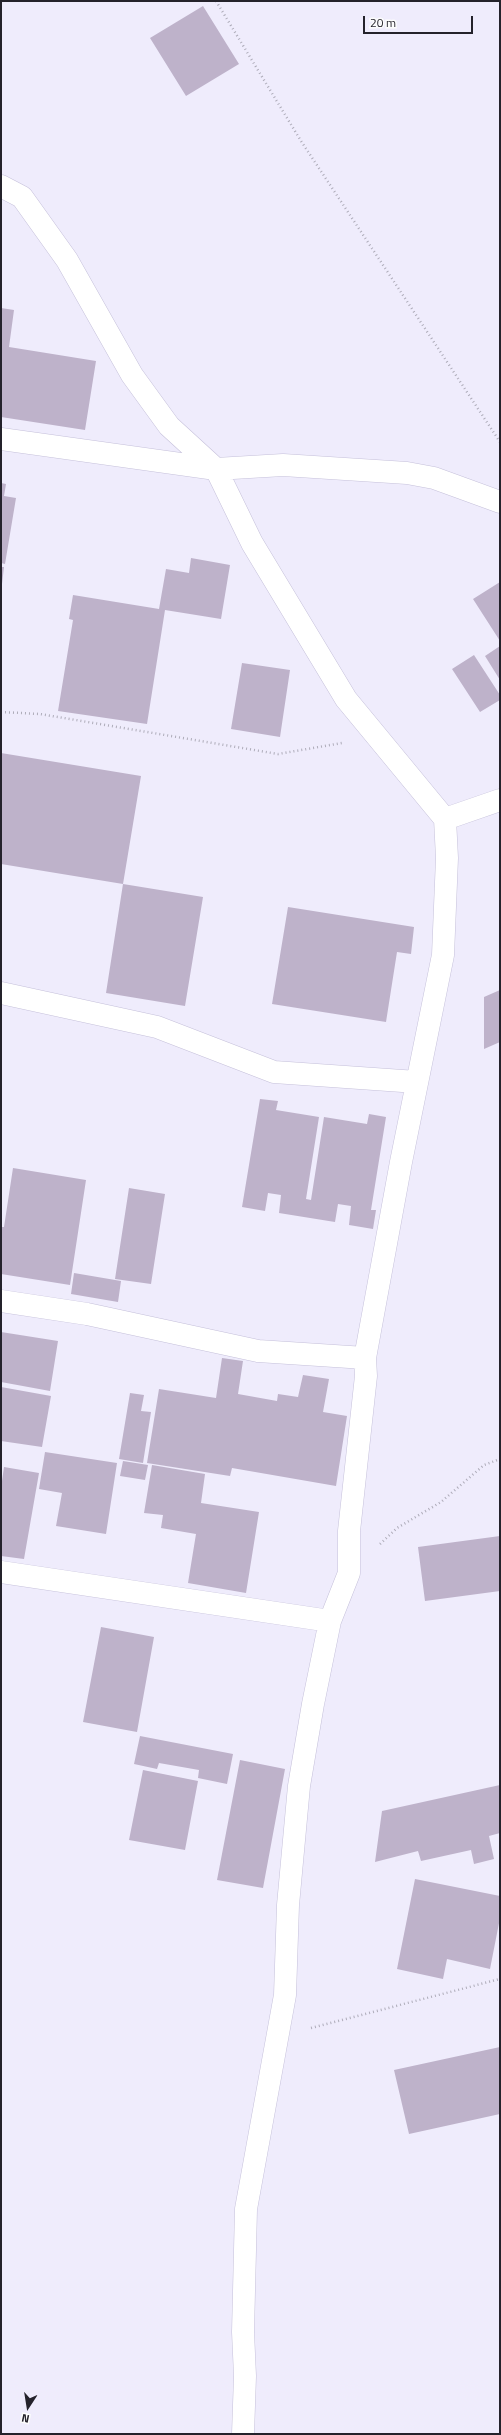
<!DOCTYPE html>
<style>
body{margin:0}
#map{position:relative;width:501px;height:2435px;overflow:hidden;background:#efecfc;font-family:"Titillium Web",sans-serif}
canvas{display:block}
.frame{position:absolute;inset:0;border:2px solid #24222b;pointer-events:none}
.north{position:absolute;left:8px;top:2387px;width:40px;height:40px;-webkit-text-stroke:3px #fcfcfc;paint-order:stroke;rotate:192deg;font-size:11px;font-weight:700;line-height:16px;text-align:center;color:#24222b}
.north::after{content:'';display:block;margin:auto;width:14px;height:18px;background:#24222b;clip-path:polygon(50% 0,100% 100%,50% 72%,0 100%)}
.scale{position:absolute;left:363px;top:16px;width:110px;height:18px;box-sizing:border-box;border:2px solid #24222b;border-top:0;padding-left:5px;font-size:12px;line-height:14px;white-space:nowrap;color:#24222b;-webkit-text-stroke:3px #fcfcfc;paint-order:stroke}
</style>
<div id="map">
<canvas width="501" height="2435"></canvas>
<div class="frame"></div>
<div class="north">N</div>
<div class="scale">20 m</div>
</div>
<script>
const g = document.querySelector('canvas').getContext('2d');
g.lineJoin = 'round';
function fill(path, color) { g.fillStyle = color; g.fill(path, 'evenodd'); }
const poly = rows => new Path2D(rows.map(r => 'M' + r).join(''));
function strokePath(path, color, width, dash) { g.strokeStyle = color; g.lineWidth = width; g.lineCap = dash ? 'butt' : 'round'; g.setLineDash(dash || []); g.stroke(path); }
const building = poly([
 [203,6,239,64,186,96,150,38],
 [1,308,14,310,9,347,96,361,85,430,1,417],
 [1,483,6,484,4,496,16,498,5,564,1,563],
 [191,558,230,565,221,619,165,610,147,724,58,711,73,620,69,619,73,595,159,609,166,569,189,573],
 [1,567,4,567,2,584,1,584],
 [500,582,500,641,473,599],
 [500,646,500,680,485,656],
 [474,655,500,695,500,700,480,712,452,669],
 [242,663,290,670,280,737,231,729],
 [1,753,141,776,123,884,1,864],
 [123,884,203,897,185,1006,106,993],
 [288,907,414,927,411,954,397,952,386,1022,272,1004],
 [500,990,500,1042,484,1049,484,997],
 [260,1099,278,1101,276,1110,319,1117,306,1199,311,1200,324,1117,367,1124,369,1114,386,1117,371,1210,376,1210,373,1229,349,1225,351,1206,338,1204,335,1222,279,1213,281,1195,268,1193,265,1211,242,1207],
 [13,1168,86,1180,70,1285,1,1274,1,1227,4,1227],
 [129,1188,165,1194,151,1284,115,1279],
 [74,1273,121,1281,118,1302,71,1294],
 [1,1332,58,1341,50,1391,1,1382],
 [222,1358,243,1361,238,1394,277,1401,278,1394,298,1397,303,1375,329,1379,323,1412,347,1416,336,1486,232,1468,230,1476,147,1463,159,1389,216,1398],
 [1,1387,51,1396,42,1447,1,1441],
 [130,1393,144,1395,141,1411,151,1412,143,1463,119,1459],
 [45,1452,117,1463,106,1534,56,1526,62,1493,39,1489],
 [123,1461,148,1465,145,1480,120,1476],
 [152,1465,205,1474,201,1503,259,1512,246,1593,188,1583,196,1534,161,1528,163,1515,144,1513],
 [4,1467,39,1473,24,1559,1,1556,1,1488],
 [500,1536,500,1591,425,1601,418,1547],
 [101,1627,154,1637,137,1732,83,1722],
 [140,1736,233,1754,227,1784,198,1778,199,1770,159,1763,157,1769,134,1764],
 [240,1760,285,1769,263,1888,217,1880],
 [143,1770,198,1781,185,1850,129,1840],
 [500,1785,500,1833,489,1836,494,1859,474,1864,471,1850,421,1861,418,1851,375,1862,382,1811],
 [415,1879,500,1896,500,1918,490,1969,447,1959,443,1979,397,1969],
 [500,2047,500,2114,409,2134,394,2070]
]);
const path = poly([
 [216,1,301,141,500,442],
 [1,712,40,714,278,754,342,743],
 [380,1544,397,1528,441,1502,484,1465,500,1459],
 [311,2028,500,1979]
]);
const minor = poly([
 [1,186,22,197,67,260,132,375,169,426,216,469,252,543,346,699,445,819,447,858,443,955,401,1162,365,1358,366,1376,349,1531,349,1573,330,1621,313,1704,299,1786,288,1905,285,1995,246,2209,243,2332,245,2376,243,2434],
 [1,439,216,469,283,465,407,473,434,478,500,502],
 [445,819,500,800],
 [1,993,157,1027,274,1072,417,1082],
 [1,1301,87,1314,258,1351,365,1358],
 [1,1572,330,1621]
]);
fill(building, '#beb2ca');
strokePath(minor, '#c5c0da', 23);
strokePath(path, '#aeacb9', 2.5, [1, 3]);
strokePath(minor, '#fff', 22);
</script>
